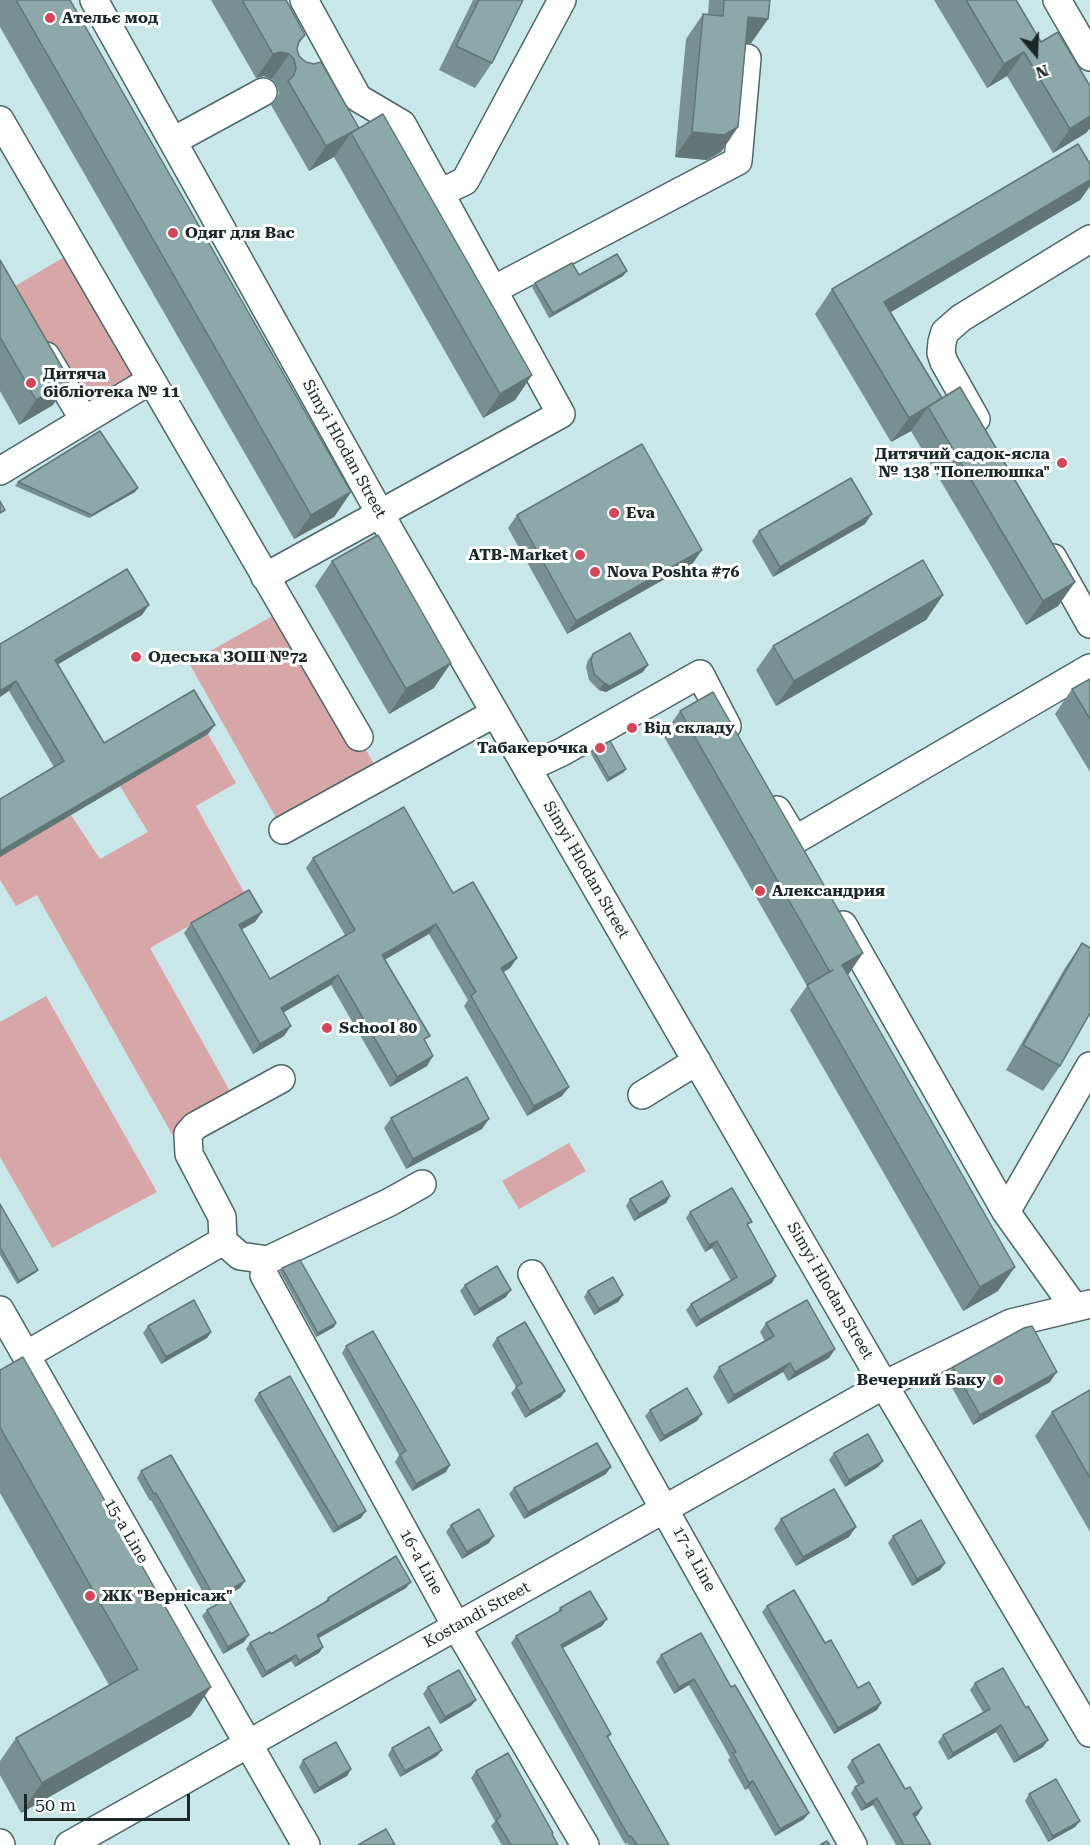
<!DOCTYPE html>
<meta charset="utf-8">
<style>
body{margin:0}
#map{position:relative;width:1090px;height:1845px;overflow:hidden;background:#c9e7e8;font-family:"Roboto Serif",serif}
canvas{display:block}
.north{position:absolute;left:1006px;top:24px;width:60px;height:60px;-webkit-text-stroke:4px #fff;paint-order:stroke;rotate:161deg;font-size:16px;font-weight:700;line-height:24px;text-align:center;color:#1c2728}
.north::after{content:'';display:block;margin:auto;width:21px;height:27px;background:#1c2728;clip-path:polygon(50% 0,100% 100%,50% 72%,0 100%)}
.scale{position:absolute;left:24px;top:1794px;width:166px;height:27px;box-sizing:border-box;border:3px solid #1c2728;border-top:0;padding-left:8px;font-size:18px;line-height:21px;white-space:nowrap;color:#1c2728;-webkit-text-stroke:4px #fff;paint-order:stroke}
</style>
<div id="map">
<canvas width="1090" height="1845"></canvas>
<div class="north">N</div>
<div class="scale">50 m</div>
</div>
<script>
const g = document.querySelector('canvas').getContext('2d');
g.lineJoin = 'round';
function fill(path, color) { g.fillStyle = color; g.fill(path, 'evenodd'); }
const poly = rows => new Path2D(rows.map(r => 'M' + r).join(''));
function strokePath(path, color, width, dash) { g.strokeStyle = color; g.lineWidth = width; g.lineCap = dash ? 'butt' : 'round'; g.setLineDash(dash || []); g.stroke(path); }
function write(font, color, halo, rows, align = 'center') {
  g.font = font + ' "Roboto Serif",serif'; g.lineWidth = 6; g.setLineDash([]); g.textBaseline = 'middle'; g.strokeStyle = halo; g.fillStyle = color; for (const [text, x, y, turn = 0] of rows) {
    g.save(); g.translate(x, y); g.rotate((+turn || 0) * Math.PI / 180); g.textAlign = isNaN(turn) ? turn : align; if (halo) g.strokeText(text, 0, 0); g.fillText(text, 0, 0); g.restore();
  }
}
const green = poly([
 [76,250,151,380,84,420,7,291],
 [285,609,381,776,283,830,189,663],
 [208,734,236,783,196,806,245,894,150,948,236,1102,173,1136,37,895,16,906,0,880,0,857,71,815,100,859,148,832,120,786],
 [46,996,157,1192,52,1248,0,1157,0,1022],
 [569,1143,586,1171,519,1209,502,1181]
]);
const minor = poly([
 [94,0,391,533,884,1385,1090,1733],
 [1057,0,1090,57],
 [0,120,359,737],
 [173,141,263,92],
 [440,193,465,181,562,0],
 [493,290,738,161,747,58],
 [46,356,84,420],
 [976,419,944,362,941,353,942,342,945,332,961,318,1090,239],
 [0,471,151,380],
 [1053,558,1090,624],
 [265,577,561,414,402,124,358,98,304,0],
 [528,768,562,752,700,674,727,726],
 [777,810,795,840,1090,668],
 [283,830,495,713],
 [843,925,1006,1212,1074,1307],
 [281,1079,195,1126,188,1134,189,1154,222,1217,223,1241,240,1256,268,1260,390,1202,422,1184],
 [642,1095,697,1061],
 [1006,1212,1090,1066],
 [532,1274,853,1845],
 [264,1275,456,1626,585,1845],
 [0,1310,306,1845],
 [26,1355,223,1241],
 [0,1843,1,1845],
 [69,1845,884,1385,1011,1323,1090,1304]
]);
const wall = poly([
 [0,0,70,0,351,492,334,517,294,539,0,27],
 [211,0,286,0,305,35,298,45,297,49,299,56,359,128,532,375,515,400,483,418,334,157,309,171,271,105,278,96,279,93,276,84,272,79,264,76,256,78],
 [473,0,523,0,492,63,475,88,439,70],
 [709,0,770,0,768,19,751,43,746,43,738,127,721,152,707,160,675,157,686,39,703,14,708,15],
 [934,0,1016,0,1041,42,1090,86,1090,128,1086,133,1053,153,1007,76,987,88],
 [1090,164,1090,186,1080,200,891,312,942,398,1075,582,1058,606,1026,625,911,431,891,442,815,314,832,289],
 [0,260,53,405,19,425,0,391],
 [627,271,623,276,549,318,532,287,535,283,579,275],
 [18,482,138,488,135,492,89,518,15,486],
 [517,515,693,563,567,634,508,528],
 [865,524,773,577,752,541,759,531],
 [332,561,434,688,389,714,315,586],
 [943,595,926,620,776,706,756,670,773,646],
 [142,615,57,665,104,743,208,734,0,857,0,799,54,767,9,691,0,644],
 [593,654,643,672,606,692,599,690,589,680,586,667,588,660],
 [1090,679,1090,772,1055,714,1072,689],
 [680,711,848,975,998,1291,963,1311,790,1010,807,986,663,735],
 [593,750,624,772,607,782,591,754],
 [313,858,453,893,517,958,510,968,504,972,562,1096,527,1116,464,1006,468,1000,429,934,385,959,426,1042,427,1066,390,1087,331,985,283,1012,284,1036,253,1054,184,933,191,923,262,912,255,922,242,929,270,979,345,935,306,868],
 [1082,943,1060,1066,1043,1091,1006,1070,1065,968],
 [391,1118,482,1129,406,1169,384,1128],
 [670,1196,666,1203,634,1221,626,1206,630,1199],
 [0,1204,35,1273,17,1284,0,1255],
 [690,1212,748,1227,772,1283,696,1327,686,1310,691,1304,731,1281,712,1248,705,1252,686,1218],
 [282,1268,334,1327,316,1337,280,1272],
 [465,1285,506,1297,474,1316,460,1291],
 [588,1291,623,1295,618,1302,594,1315,584,1297],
 [766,1323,835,1349,829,1358,788,1381,783,1372,728,1404,713,1377,719,1367,765,1341,760,1332],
 [148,1326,211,1332,207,1338,161,1364,143,1333],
 [497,1338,565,1391,561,1397,525,1418,511,1393,516,1387,492,1345],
 [346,1346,446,1472,412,1491,395,1462,399,1455,342,1353],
 [953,1367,1050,1382,973,1425,946,1377],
 [0,1370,191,1716,21,1813,0,1775,0,1761,16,1738,109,1685,0,1493],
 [1090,1390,1090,1532,1035,1436,1052,1412],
 [259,1393,361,1518,333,1533,254,1400],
 [650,1410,697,1421,660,1442,645,1416],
 [834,1453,883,1461,878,1467,845,1487,829,1460],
 [141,1471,245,1581,240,1588,210,1605,151,1500,150,1501,137,1478],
 [606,1474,524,1519,509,1494,514,1488],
 [781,1519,849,1537,796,1566,774,1529],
 [451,1525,489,1543,462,1559,446,1532],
 [893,1536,945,1563,940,1570,912,1586,888,1543],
 [406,1588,318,1638,323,1647,319,1653,295,1667,291,1661,262,1678,246,1649,250,1643,271,1634,324,1603,328,1598],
 [767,1606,825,1643,858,1688,881,1703,877,1710,834,1734,762,1612],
 [560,1608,602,1626,562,1648,611,1734,608,1738,669,1845,628,1845,627,1843,625,1844,511,1643,516,1636,557,1613],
 [207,1610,244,1642,223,1654,202,1616],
 [701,1633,804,1819,775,1836,748,1788,745,1790,728,1760,730,1757,689,1685,674,1694,656,1662,661,1655],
 [975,1683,1043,1747,1014,1763,996,1732,948,1760,938,1742,943,1735,983,1712,970,1690],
 [428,1687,471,1706,440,1724,423,1694],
 [392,1748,437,1756,400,1777,388,1755],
 [303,1760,351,1769,347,1776,314,1794,299,1767],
 [852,1760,918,1815,915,1817,931,1845,896,1845,873,1805,861,1811,851,1793,855,1787,858,1785,847,1767],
 [476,1771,552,1834,558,1845,502,1845,491,1826,495,1821,471,1778],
 [1029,1794,1080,1821,1075,1827,1048,1842,1025,1801]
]);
const shadedWall = poly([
 [748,17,768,19,751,43,731,42],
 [281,52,289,54,272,79,264,76,256,78,273,54],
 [1024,52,1007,76,987,88,1004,64],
 [1090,116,1090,128,1086,133,1053,153,1070,129],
 [738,127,721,152,707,160,675,157,692,132],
 [351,133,334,157,309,171,326,146],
 [1090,180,1090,186,1080,200,867,326,884,302],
 [627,271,623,276,549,318,553,313],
 [532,375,515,400,483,418,500,394],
 [70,381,53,405,19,425,36,400],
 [928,407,911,431,891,442,909,418],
 [138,488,135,492,89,518,92,515],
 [351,492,334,517,294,539,311,515],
 [872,514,865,524,773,577,780,567],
 [702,550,693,563,567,634,576,621],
 [1075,582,1058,606,1026,625,1043,601],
 [943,595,926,620,776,706,794,681],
 [149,605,142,615,48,670,55,660],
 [451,663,434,688,389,714,406,689],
 [648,665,643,672,606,692,599,690,604,683],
 [16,681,9,691,0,697,0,691],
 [215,725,208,734,0,857,0,851],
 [626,769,624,772,607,782,609,778],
 [262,912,255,922,232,935,239,925],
 [436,924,429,934,376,965,382,955],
 [863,953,846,978,842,965],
 [517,958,510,968,494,977,501,968],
 [338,975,331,985,274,1018,281,1008],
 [291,1026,284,1036,253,1054,260,1044],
 [433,1056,427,1066,390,1087,397,1077],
 [569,1087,562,1096,527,1116,534,1106],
 [489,1119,482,1129,406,1169,413,1159],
 [670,1196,666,1203,634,1221,639,1214],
 [717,1241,712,1248,705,1252,709,1245],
 [1015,1267,998,1291,963,1311,980,1287],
 [38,1270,35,1273,17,1284,19,1281],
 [776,1276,772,1283,696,1327,700,1320],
 [511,1290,506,1297,474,1316,479,1309],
 [623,1295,618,1302,594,1315,599,1309],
 [336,1323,334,1327,316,1337,318,1333],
 [211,1332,207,1338,161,1364,166,1357],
 [835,1349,829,1358,788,1381,795,1372],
 [790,1363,783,1372,728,1404,734,1395],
 [1057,1372,1050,1382,973,1425,980,1415],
 [565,1391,561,1397,525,1418,530,1411],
 [702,1414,697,1421,660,1442,664,1436],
 [883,1461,878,1467,845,1487,849,1480],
 [450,1465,446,1472,412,1491,416,1484],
 [611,1467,606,1474,524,1519,528,1512],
 [366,1511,361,1518,333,1533,338,1527],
 [856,1527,849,1537,796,1566,803,1557],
 [494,1536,489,1543,462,1559,467,1552],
 [945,1563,940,1570,912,1586,917,1579],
 [245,1581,240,1588,210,1605,215,1598],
 [411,1582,406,1588,312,1642,317,1635],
 [607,1619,602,1626,556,1652,561,1645],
 [249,1635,244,1642,223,1654,228,1647],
 [323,1647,319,1653,295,1667,299,1661],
 [296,1655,291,1661,262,1678,266,1672],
 [694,1679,689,1685,674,1694,679,1687],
 [211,1687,191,1716,21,1813,42,1783],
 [476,1700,471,1706,440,1724,445,1717],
 [881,1703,877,1710,834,1734,838,1728],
 [1001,1725,996,1732,948,1760,953,1753],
 [1048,1740,1043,1747,1014,1763,1019,1757],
 [442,1750,437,1756,400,1777,405,1771],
 [351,1769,347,1776,314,1794,319,1788],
 [753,1781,748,1788,745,1790,749,1783],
 [877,1798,873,1805,861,1811,866,1805],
 [922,1808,918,1815,909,1820,913,1814],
 [809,1813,804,1819,775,1836,780,1829],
 [1080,1821,1075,1827,1048,1842,1053,1836]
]);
const building = poly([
 [16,0,70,0,351,492,311,515,16,0],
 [242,0,286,0,305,35,299,41,297,49,299,56,306,62,314,64,321,62,359,128,326,146,288,81,294,75,296,68,294,59,289,54,281,52,273,54,242,0],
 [479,0,523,0,492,63,456,46,479,0],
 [724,0,770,0,768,19,748,17,738,127,724,135,692,132,703,14,723,16,724,0],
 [966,0,1016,0,1041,42,1058,32,1090,86,1090,116,1070,129,1024,52,1004,64,966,0],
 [383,114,532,375,500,394,351,133,383,114],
 [1078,144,1090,164,1090,180,884,302,942,398,909,418,832,289,1078,144],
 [617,254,627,271,553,313,535,283,572,263,579,275,617,254],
 [0,260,70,381,36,400,0,337,0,260],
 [960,387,1075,582,1043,601,928,407,960,387],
 [100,431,138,488,92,515,18,482,100,431],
 [642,444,702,550,576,621,517,515,642,444],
 [851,478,872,514,780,567,759,531,851,478],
 [0,501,5,510,0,513,0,501],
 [378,535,451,663,406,689,332,561,378,535],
 [923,560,943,595,794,681,773,646,923,560],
 [127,569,149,605,55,660,104,743,194,690,215,725,0,851,0,799,64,761,16,681,0,691,0,644,127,569],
 [630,633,648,665,610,686,604,683,594,674,591,660,593,654,630,633],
 [1090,679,1090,719,1072,689,1090,679],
 [713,692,863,953,842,965,1015,1267,980,1287,807,985,833,970,830,972,680,711,713,692],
 [610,741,626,769,609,778,593,750,610,741],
 [404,807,453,893,473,882,517,958,501,968,569,1087,534,1106,471,996,476,992,436,924,382,955,430,1036,424,1039,433,1056,397,1077,338,975,281,1008,291,1026,260,1044,191,923,249,890,262,912,239,925,270,979,355,930,313,858,404,807],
 [1082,943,1090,948,1090,1013,1060,1066,1023,1045,1082,943],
 [467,1077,489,1119,413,1159,391,1118,467,1077],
 [662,1181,670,1196,639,1214,630,1199,662,1181],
 [732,1188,752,1222,747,1224,776,1276,700,1320,691,1304,737,1277,717,1241,709,1245,690,1212,732,1188],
 [0,1204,38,1270,19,1281,0,1247,0,1204],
 [300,1260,336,1323,318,1333,282,1268,300,1260],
 [497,1266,511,1290,479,1309,465,1285,497,1266],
 [613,1277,623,1295,599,1309,588,1291,613,1277],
 [194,1300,211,1332,166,1357,148,1326,194,1300],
 [807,1300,835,1349,795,1372,790,1363,734,1395,719,1367,774,1336,766,1323,807,1300],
 [525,1322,565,1391,530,1411,516,1387,522,1383,497,1338,525,1322],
 [1032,1326,1057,1372,980,1415,953,1367,1024,1328,1032,1326],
 [373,1331,450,1465,416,1484,400,1455,406,1451,346,1346,373,1331],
 [23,1357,211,1687,42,1783,16,1738,138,1669,0,1427,0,1370,23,1357],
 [290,1376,366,1511,338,1527,259,1393,290,1376],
 [687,1388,702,1414,664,1436,650,1410,687,1388],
 [1090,1390,1090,1478,1052,1412,1090,1390],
 [868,1434,883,1461,849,1480,834,1453,868,1434],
 [597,1443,611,1467,528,1512,514,1488,597,1443],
 [171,1455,245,1581,215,1598,156,1493,154,1494,141,1471,171,1455],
 [834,1489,856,1527,803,1557,781,1519,834,1489],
 [479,1509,494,1536,467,1552,451,1525,479,1509],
 [921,1520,945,1563,917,1579,893,1536,921,1520],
 [396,1556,411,1582,317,1635,323,1647,299,1661,296,1655,266,1672,250,1643,270,1632,271,1634,329,1600,328,1598,396,1556],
 [794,1590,825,1643,831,1640,858,1688,869,1682,881,1703,838,1728,767,1606,794,1590],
 [590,1591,607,1619,561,1645,611,1734,607,1736,669,1845,637,1845,631,1836,629,1837,516,1636,562,1610,560,1608,590,1591],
 [228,1598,249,1635,228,1647,207,1610,228,1598],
 [701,1633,731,1687,735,1685,809,1813,780,1829,753,1781,749,1783,733,1753,736,1752,694,1679,679,1687,661,1655,701,1633],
 [1003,1668,1026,1708,1028,1706,1048,1740,1019,1757,1001,1725,953,1753,943,1735,990,1709,975,1683,1003,1668],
 [459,1670,476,1700,445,1717,428,1687,459,1670],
 [429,1727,442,1750,405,1771,392,1748,429,1727],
 [336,1742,351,1769,319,1788,303,1760,336,1742],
 [879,1744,905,1789,910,1787,922,1808,913,1814,931,1845,904,1845,877,1798,866,1805,855,1787,864,1782,852,1760,879,1744],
 [508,1753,553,1833,552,1834,558,1845,511,1845,496,1820,501,1816,476,1771,508,1753],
 [1056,1779,1080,1821,1053,1836,1029,1794,1056,1779],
 [386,1829,395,1845,358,1845,386,1829],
 [827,1841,830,1845,820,1845,827,1841]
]);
const markers = [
 [50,18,6,"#d64558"],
 [173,233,6,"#d64558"],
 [31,383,6,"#d64558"],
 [1062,463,6,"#d64558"],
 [614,513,6,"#d64558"],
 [580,555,6,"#d64558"],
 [595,572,6,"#d64558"],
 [136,657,6,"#d64558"],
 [632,728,6,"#d64558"],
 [600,748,6,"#d64558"],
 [760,891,6,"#d64558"],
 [327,1028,6,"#d64558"],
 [998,1380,6,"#d64558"],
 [90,1596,6,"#d64558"]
];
const poiNames = [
 ["Ательє мод",62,18],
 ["Одяг для Вас",185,233],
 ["Дитяча",43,374],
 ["бібліотека № 11",43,392],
 ["Дитячий садок-ясла",1050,454,"right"],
 ["№ 138 \"Попелюшка\"",1050,472,"right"],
 ["Eva",626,513],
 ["ATB-Market",568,555,"right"],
 ["Nova Poshta #76",607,572],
 ["Одеська ЗОШ №72",148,657],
 ["Від складу",644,728],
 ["Табакерочка",588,748,"right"],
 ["Александрия",772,891],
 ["School 80",339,1028],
 ["Вечерний Баку",986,1380,"right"],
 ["ЖК \"Вернісаж\"",102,1596]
];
const streetNames = [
 ["Simyi Hlodan Street",344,449,61],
 ["Simyi Hlodan Street",586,870,60],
 ["Simyi Hlodan Street",830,1291,60],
 ["15-a Line",126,1531,60],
 ["17-a Line",694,1559,61],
 ["16-a Line",421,1562,61],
 ["Kostandi Street",477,1615,-29]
];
fill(green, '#d7a6a7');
strokePath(minor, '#4d6768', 30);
strokePath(minor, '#fff', 27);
fill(wall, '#789091');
fill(shadedWall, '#627676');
fill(building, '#8ca8a9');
strokePath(building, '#627676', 1.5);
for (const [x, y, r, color] of markers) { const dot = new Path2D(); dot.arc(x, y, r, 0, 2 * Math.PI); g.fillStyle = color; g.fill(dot); strokePath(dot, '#fff', 2); }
write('bold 16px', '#1c2728', '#fff', poiNames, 'left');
write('16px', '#1c2728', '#fff', streetNames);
</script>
